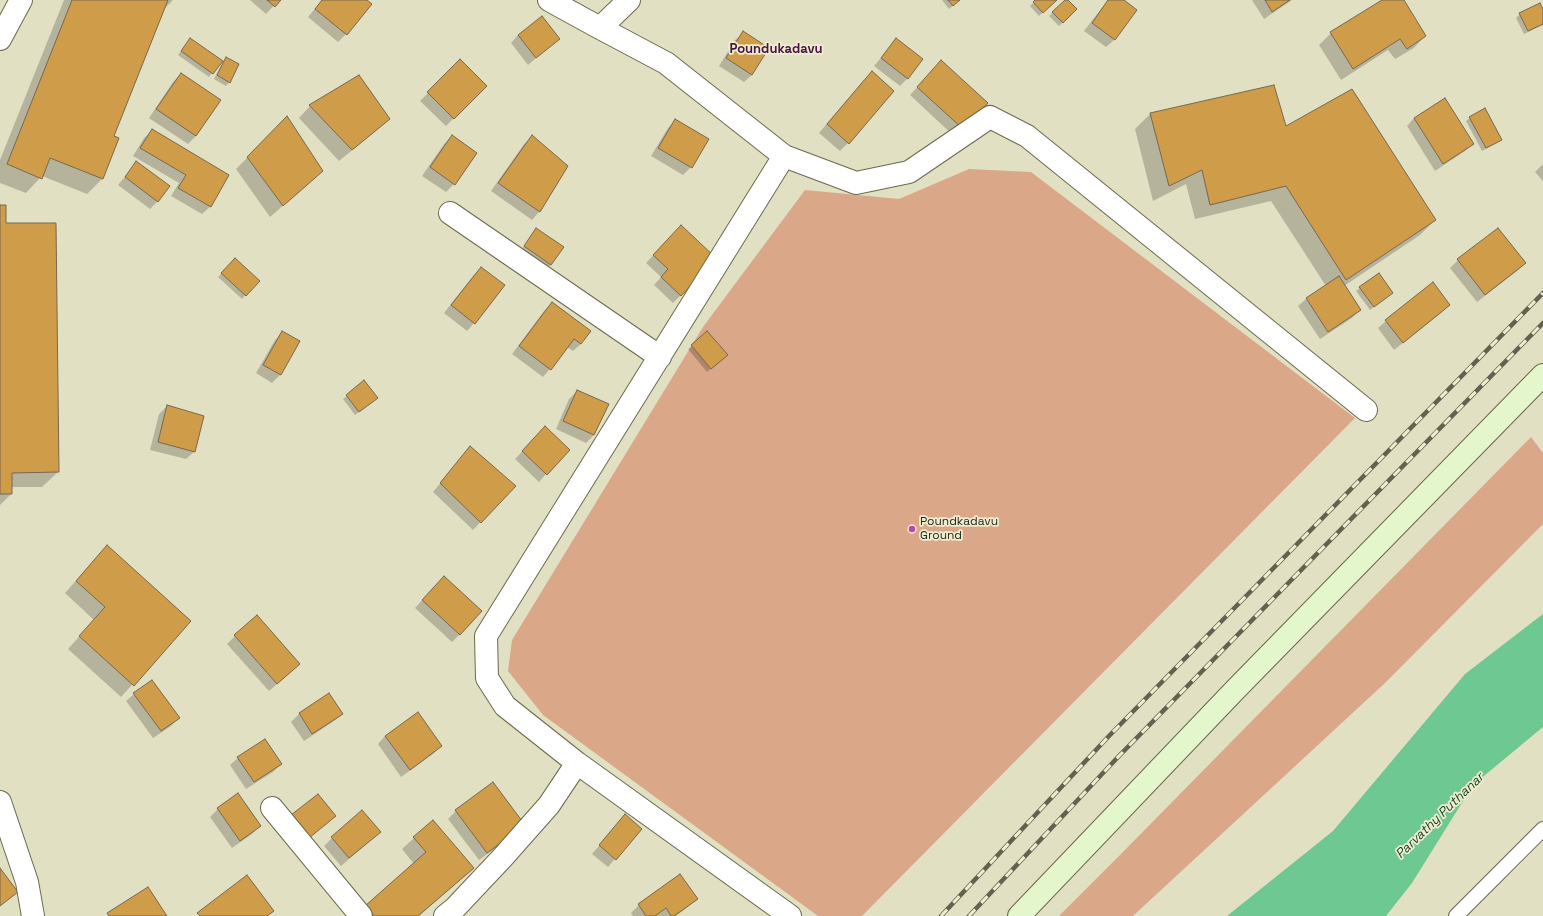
<!DOCTYPE html>
<style>
body{margin:0}
canvas{display:block;background:#e2e0c2}
</style>
<canvas width="1543" height="916"></canvas>
<script>
const g = document.querySelector('canvas').getContext('2d');
g.lineJoin = 'round';
function fill(path, color) { g.fillStyle = color; g.fill(path, 'evenodd'); }
const poly = rows => new Path2D(rows.map(r => 'M' + r).join(''));
function strokePath(path, color, width, dash) { g.strokeStyle = color; g.lineWidth = width; g.lineCap = dash ? 'butt' : 'round'; g.setLineDash(dash || []); g.stroke(path); }
function write(font, color, halo, rows, align = 'center') {
  g.font = font + ' "Space Grotesk",sans-serif'; g.lineWidth = 3.5; g.setLineDash([]); g.textBaseline = 'middle'; g.strokeStyle = halo; g.fillStyle = color; for (const [text, x, y, turn = 0] of rows) {
    g.save(); g.translate(x, y); g.rotate((+turn || 0) * Math.PI / 180); g.textAlign = isNaN(turn) ? turn : align; if (halo) g.strokeText(text, 0, 0); g.fillText(text, 0, 0); g.restore();
  }
}
const green = poly([
 [969,169,1031,172,1355,418,862,916,818,916,543,715,508,671,512,640,703,327,805,190,899,199],
 [1531,437,1543,453,1543,524,1385,683,1133,916,1059,916,1120,855]
]);
const water = poly([
 [1543,614,1543,727,1473,785,1412,883,1386,916,1227,916,1333,831,1465,674]
]);
const shadow = poly([
 [64,0,173,0,162,11,112,136,118,139,102,179,87,194,42,176,26,193,0,183,0,160],
 [250,0,279,0,266,14],
 [322,0,366,0,346,34,338,42,308,17],
 [942,0,960,0,949,9],
 [1037,0,1056,0,1039,16,1030,6],
 [1066,0,1076,9,1059,26,1049,16],
 [1108,0,1122,0,1136,11,1114,40,1106,47,1084,31],
 [1252,0,1292,0,1264,19],
 [1383,0,1403,0,1425,36,1414,48,1395,59,1388,50,1341,80,1319,45,1331,33],
 [1543,12,1543,25,1524,34,1516,18,1520,14],
 [743,33,752,75,744,82,719,66,735,40],
 [518,35,558,39,528,65,511,43],
 [896,40,908,78,900,86,874,66],
 [187,43,221,61,209,77,178,55],
 [226,58,229,82,226,86,214,79,223,62],
 [460,61,485,86,446,126,420,101],
 [934,69,963,129,955,137,910,95],
 [181,74,219,100,196,136,188,144,149,118,173,82],
 [864,80,848,143,840,151,819,133],
 [310,106,388,118,377,130,339,161,299,118],
 [1150,114,1285,128,1435,220,1420,235,1344,286,1360,310,1352,318,1320,339,1298,306,1306,299,1326,286,1271,201,1195,219,1186,184,1153,201,1135,129],
 [287,118,310,182,270,217,236,169],
 [1414,118,1473,144,1465,151,1435,171,1407,126],
 [1470,118,1501,140,1497,143,1482,151,1466,121],
 [675,121,708,139,691,167,683,175,651,156,668,128],
 [152,131,228,176,210,207,202,214,171,196,179,183,133,156,144,138],
 [452,136,476,153,454,184,446,192,422,176,444,144],
 [532,137,567,166,539,212,532,220,491,191,524,144],
 [137,162,158,201,150,209,118,185],
 [1543,164,1543,181,1535,172],
 [0,206,58,472,42,487,11,487,11,494,0,505],
 [533,233,551,265,547,268,521,250],
 [673,234,681,295,673,303,654,285,661,277,646,263],
 [235,260,258,281,242,299,218,277],
 [1458,260,1525,263,1517,271,1477,302,1450,268],
 [481,268,474,323,467,331,444,313,473,276],
 [1360,288,1392,293,1370,310,1356,291],
 [552,303,581,344,573,351,567,347,550,369,543,377,512,354,544,311],
 [1449,305,1441,313,1394,350,1378,328,1386,321],
 [283,332,299,342,280,375,272,383,256,373,275,340],
 [692,346,723,359,707,372,688,349],
 [364,382,373,402,355,415,343,399],
 [577,391,607,404,594,435,586,443,556,429,569,399],
 [167,406,194,452,186,459,150,450,159,414],
 [537,436,546,474,539,482,515,459],
 [470,447,514,486,473,530,433,492],
 [96,558,190,621,121,697,68,649,94,620,65,593],
 [436,585,460,634,452,642,415,608],
 [235,636,291,672,269,691,227,644],
 [134,694,179,718,171,726,153,738,126,701],
 [329,694,342,714,334,721,304,741,291,722,299,714],
 [385,736,441,746,433,754,401,777,378,744],
 [238,758,281,764,273,772,246,789,230,765],
 [493,784,516,833,479,860,448,819,456,811],
 [218,809,260,826,252,834,232,848,210,817],
 [625,816,641,829,608,867,592,854],
 [332,838,372,839,341,866,324,846],
 [414,838,472,868,419,916,356,916,414,864,402,849],
 [680,875,697,898,689,906,676,916,633,916,631,913,639,905]
]);
const building = poly([
 [72,0,168,0,114,136,119,138,103,179,50,158,42,179,7,164,72,0],
 [267,0,281,0,275,7,267,0],
 [322,0,367,0,372,4,347,35,315,9,322,0],
 [948,0,960,0,953,6,948,0],
 [1035,0,1057,0,1043,13,1033,2,1035,0],
 [1065,0,1068,0,1077,9,1063,23,1052,12,1065,0],
 [1108,0,1124,0,1137,10,1115,40,1092,23,1108,0],
 [1265,0,1290,0,1272,12,1265,0],
 [1382,0,1404,0,1426,36,1407,49,1400,39,1353,69,1330,32,1382,0],
 [1540,3,1543,9,1543,24,1528,31,1519,13,1540,3],
 [542,16,560,39,536,58,518,35,542,16],
 [743,31,769,48,752,75,726,58,743,31],
 [190,38,223,61,213,74,181,51,190,38],
 [896,38,923,59,908,79,881,58,896,38],
 [226,57,239,64,230,83,217,75,226,57],
 [460,59,487,86,454,119,427,92,460,59],
 [941,60,988,103,964,130,917,87,941,60],
 [872,71,894,91,849,144,827,124,872,71],
 [181,73,221,100,196,136,156,109,181,73],
 [359,75,390,119,352,150,309,105,359,75],
 [1274,85,1286,126,1352,89,1436,220,1346,280,1286,186,1210,205,1202,170,1169,186,1150,113,1274,85],
 [1445,98,1474,144,1443,164,1414,118,1445,98],
 [1485,108,1502,140,1486,148,1469,117,1485,108],
 [287,116,323,171,283,206,247,157,287,116],
 [675,119,709,139,692,168,658,148,675,119],
 [152,129,229,175,211,207,178,188,186,175,140,148,152,129],
 [452,135,477,153,455,185,430,167,452,135],
 [532,135,568,166,540,212,498,183,532,135],
 [136,161,170,186,158,202,125,177,136,161],
 [0,205,6,205,6,223,56,223,59,472,12,473,12,494,0,494,0,205],
 [681,225,716,258,681,296,661,277,668,269,653,255,681,225],
 [536,228,564,247,551,265,524,246,536,228],
 [1498,228,1526,263,1485,295,1457,259,1498,228],
 [235,258,260,281,246,296,221,273,235,258],
 [481,267,505,285,475,324,451,305,481,267],
 [1379,273,1393,293,1374,307,1359,287,1379,273],
 [1339,276,1361,310,1328,332,1306,298,1339,276],
 [1433,282,1450,305,1403,343,1385,320,1433,282],
 [552,302,591,331,581,344,574,339,551,370,519,346,552,302],
 [282,331,300,341,281,375,263,365,282,331],
 [707,331,728,355,711,369,691,345,707,331],
 [364,380,378,398,359,412,346,395,364,380],
 [577,390,609,404,594,435,563,421,577,390],
 [167,405,204,416,195,452,158,442,167,405],
 [545,426,570,450,547,475,522,451,545,426],
 [470,446,516,486,481,523,440,483,470,446],
 [107,545,191,621,134,686,79,636,105,607,76,581,107,545],
 [444,576,482,611,460,635,422,600,444,576],
 [257,615,300,664,277,684,234,635,257,615],
 [152,680,180,718,161,731,133,693,152,680],
 [329,693,343,714,312,734,299,713,329,693],
 [418,712,442,746,410,770,385,736,418,712],
 [265,739,282,764,254,782,237,757,265,739],
 [493,782,525,825,487,853,455,810,493,782],
 [238,793,261,826,240,841,217,808,238,793],
 [318,794,336,816,309,838,291,815,318,794],
 [362,810,381,832,349,858,331,837,362,810],
 [625,814,642,829,616,860,599,845,625,814],
 [433,820,474,868,418,916,374,916,365,906,426,852,413,837,433,820],
 [0,868,18,892,0,906,0,868],
 [680,874,698,899,674,916,671,916,666,908,655,916,646,916,638,904,680,874],
 [247,875,274,911,267,916,200,916,197,913,247,875],
 [148,887,167,916,109,916,107,913,148,887]
]);
const lane = poly([
 [1456,916,1543,829]
]);
const street = poly([
 [549,0,600,28],
 [0,39,21,0],
 [784,156,856,183,909,172,990,117,1027,136,1366,410],
 [450,213,660,357],
 [577,763,790,916],
 [0,802,27,882,33,916],
 [272,808,361,916],
 [445,916,455,908,503,857,549,805,577,763,505,706,487,678,486,636,784,156,666,63,600,28,629,0]
]);
const secondary = poly([
 [1019,916,1234,691,1543,375]
]);
const rail = poly([
 [941,916,1109,736,1543,293],
 [969,916,1118,757,1543,323]
]);
const markers = [
 [912,529,4,"#b648a6"]
];
const poiNames = [
 ["Poundkadavu",920,522],
 ["Ground",920,536]
];
const neighbourhoodNames = [
 ["Poundukadavu",776,49]
];
const waterNames = [
 ["Parvathy Puthanar",1440,816,-44]
];
fill(green, '#dba789');
fill(water, '#6ec891');
fill(shadow, '#0003');
fill(building, '#cf9d49');
strokePath(building, '#776750', 1);
strokePath(lane, '#6b694e', 16);
strokePath(street, '#6b694e', 24);
strokePath(secondary, '#6b694e', 24);
strokePath(lane, '#fff', 14);
strokePath(street, '#fff', 22);
strokePath(secondary, '#e4f6cc', 22);
strokePath(rail, '#636250', 4.5);
strokePath(rail, '#efedcf', 3, [9]);
for (const [x, y, r, color] of markers) { const dot = new Path2D(); dot.arc(x, y, r, 0, 2 * Math.PI); g.fillStyle = color; g.fill(dot); strokePath(dot, '#efedcf', 1.5); }
write('12px', '#29281c', '#efedcf', poiNames, 'left');
write('bold 13px', '#491441', '#efedcf', neighbourhoodNames);
write('italic 13px', '#173e27', '#efedcf', waterNames);
</script>
